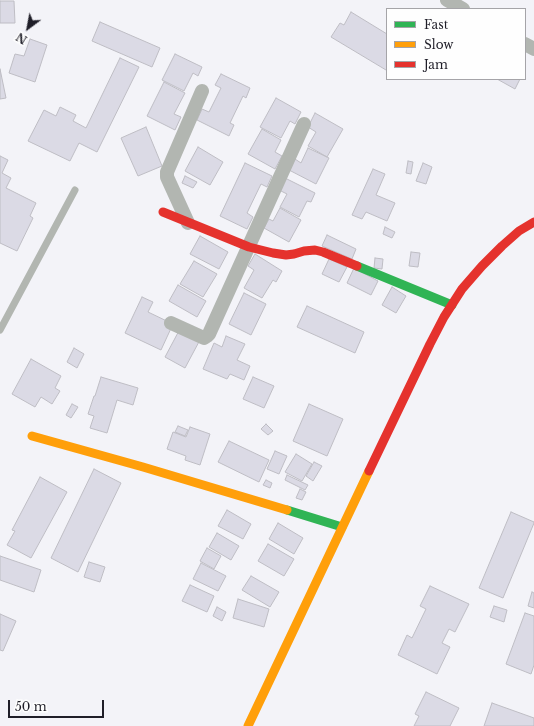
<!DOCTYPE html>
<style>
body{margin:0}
#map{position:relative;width:534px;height:726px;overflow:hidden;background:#f3f3f8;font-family:"Libre Baskerville",serif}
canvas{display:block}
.legend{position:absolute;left:386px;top:8px;width:140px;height:72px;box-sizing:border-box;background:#fefefe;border:1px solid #a5a4a8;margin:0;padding:5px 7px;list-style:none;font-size:12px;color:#1f1e28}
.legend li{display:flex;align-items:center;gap:8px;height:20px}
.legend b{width:20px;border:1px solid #a5a4a8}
.north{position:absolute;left:8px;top:8px;width:40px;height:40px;-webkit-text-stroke:3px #fefefe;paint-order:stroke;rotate:212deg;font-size:11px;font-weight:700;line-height:16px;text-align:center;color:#1f1e28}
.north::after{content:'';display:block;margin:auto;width:14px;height:18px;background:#1f1e28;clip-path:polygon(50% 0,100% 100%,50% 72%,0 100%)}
.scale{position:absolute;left:8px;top:700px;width:96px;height:18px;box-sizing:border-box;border:2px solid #1f1e28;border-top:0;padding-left:5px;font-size:12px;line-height:14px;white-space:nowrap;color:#1f1e28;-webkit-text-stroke:3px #fefefe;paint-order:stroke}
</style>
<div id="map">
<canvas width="534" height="726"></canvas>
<ul class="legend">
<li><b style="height:5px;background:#30b455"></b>Fast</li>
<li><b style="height:5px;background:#ff9f0a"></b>Slow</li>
<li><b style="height:5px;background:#e5322d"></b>Jam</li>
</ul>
<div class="north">N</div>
<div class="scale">50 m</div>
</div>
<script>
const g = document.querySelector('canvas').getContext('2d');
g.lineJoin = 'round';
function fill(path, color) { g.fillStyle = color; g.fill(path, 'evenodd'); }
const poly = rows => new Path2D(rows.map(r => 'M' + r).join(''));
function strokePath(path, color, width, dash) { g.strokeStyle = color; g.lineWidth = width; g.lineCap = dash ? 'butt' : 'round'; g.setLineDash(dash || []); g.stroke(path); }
const building = poly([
 [0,1,14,1,15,23,0,23,0,1],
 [351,12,387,34,387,69,386,70,331,37,340,23,344,25,351,12],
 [100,22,160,48,152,67,92,41,100,22],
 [30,39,47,45,35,82,9,73,15,54,24,56,30,39],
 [175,54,202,67,198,76,193,73,184,91,162,80,175,54],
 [120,58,139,67,97,152,79,143,70,161,28,141,44,110,56,116,60,107,76,115,73,121,86,128,120,58],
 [0,69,6,98,0,99,0,69],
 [221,74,250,88,246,98,243,96,230,123,234,125,229,136,197,120,202,109,209,112,221,88,215,85,221,74],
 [497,79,520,79,515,89,497,79],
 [164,82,185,93,174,114,181,117,175,130,147,116,164,82],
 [276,98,301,112,295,124,290,121,281,138,260,127,276,98],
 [315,113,343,129,327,157,308,146,316,132,308,127,315,113],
 [146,127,162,166,138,176,121,138,146,127],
 [262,129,281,140,275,152,282,156,275,169,248,154,262,129],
 [198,147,223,162,210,185,185,171,198,147],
 [308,148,329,158,316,184,289,170,295,159,301,163,308,148],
 [0,156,8,160,2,173,11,178,6,188,36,203,30,216,33,218,17,251,0,243,0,156],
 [408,161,413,162,411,174,406,173,408,161],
 [245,163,272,176,267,187,261,184,247,213,253,217,247,229,220,216,245,163],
 [423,163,432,167,426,184,416,181,423,163],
 [373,169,385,174,376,195,395,203,387,221,366,212,362,219,352,215,373,169],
 [185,176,197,182,193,188,182,183,185,176],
 [285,178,315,193,311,202,307,201,299,217,280,207,287,194,279,190,285,178],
 [280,208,301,220,289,242,264,228,269,219,273,221,280,208],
 [385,227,395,232,392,238,383,234,385,227],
 [327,235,356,249,352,259,322,246,327,235],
 [200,236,228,252,219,269,190,254,200,236],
 [411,252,420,253,418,267,409,266,411,252],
 [255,254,282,271,276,282,273,280,262,298,244,288,254,270,248,266,255,254],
 [375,258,383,259,382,269,374,268,375,258],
 [329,259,347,267,339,282,322,274,329,259],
 [194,261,217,274,203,297,180,284,194,261],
 [354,268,378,281,371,295,347,283,354,268],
 [178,285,206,301,197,317,169,301,178,285],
 [392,287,406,296,396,313,382,305,392,287],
 [244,293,266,304,251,335,229,324,244,293],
 [142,297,153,302,148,312,173,324,161,350,125,333,142,297],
 [307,306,364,332,355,353,297,327,307,306],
 [181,327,201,338,185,368,165,357,181,327],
 [226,336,245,344,237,360,250,366,244,380,230,374,227,379,203,369,214,343,222,347,226,336],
 [74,348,84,354,77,368,67,362,74,348],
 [31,359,61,376,55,388,60,391,52,404,41,397,35,407,12,394,31,359],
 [101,377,138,388,133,405,117,400,107,433,90,428,94,416,88,414,94,396,95,396,101,377],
 [253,377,274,386,264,408,243,399,253,377],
 [72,404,78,407,71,418,66,415,72,404],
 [309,404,343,419,327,456,293,441,309,404],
 [266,424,273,431,268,435,261,429,266,424],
 [178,426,188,430,185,436,175,432,178,426],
 [190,427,210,434,200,465,185,460,186,456,167,449,173,432,186,437,190,427],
 [229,441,269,460,259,482,218,462,229,441],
 [275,451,287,456,279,474,267,469,275,451],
 [296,454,312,464,302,481,285,472,296,454],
 [314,462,322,466,313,481,306,476,314,462],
 [94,469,121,483,78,572,51,558,94,469],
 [287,475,308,485,305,490,285,480,287,475],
 [40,477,67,492,31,558,7,545,15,531,12,530,40,477],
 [266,480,272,483,270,488,263,485,266,480],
 [300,489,306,492,302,500,296,498,300,489],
 [227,510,251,524,243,539,218,526,227,510],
 [511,512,534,522,534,523,503,598,479,588,511,512],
 [278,523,303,538,294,554,269,539,278,523],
 [217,533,239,546,231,560,209,547,217,533],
 [268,544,294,559,284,576,258,561,268,544],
 [207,548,221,556,214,569,200,561,207,548],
 [0,556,41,570,34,592,0,580,0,556],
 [89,562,105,567,100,582,84,577,89,562],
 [201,563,226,576,218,591,193,579,201,563],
 [251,576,279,592,270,607,242,590,251,576],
 [190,585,214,596,207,612,182,601,190,585],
 [430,586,469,604,455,632,449,629,442,643,450,647,437,674,398,655,407,635,412,638,426,609,420,606,430,586],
 [532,592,534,593,534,608,528,606,532,592],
 [238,599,269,609,264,627,233,618,238,599],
 [494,606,507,610,504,622,490,617,494,606],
 [217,607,226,612,222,621,213,616,217,607],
 [525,613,534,616,534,665,531,674,506,664,525,613],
 [0,614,16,621,3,651,0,650,0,614],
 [426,692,459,708,450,726,414,726,419,716,415,714,426,692],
 [492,703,534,718,534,726,484,726,492,703]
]);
const lane = poly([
 [0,330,75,190]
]);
const street = poly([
 [447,0,463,9],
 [525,44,534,49],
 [188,223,167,177,167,172,202,91],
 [171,323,204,338,207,336,209,334,304,124]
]);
const fast = poly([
 [357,266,452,305],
 [287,510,342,527]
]);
const slow = poly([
 [32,436,143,467,287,510],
 [248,726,369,471]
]);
const jam = poly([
 [163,212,249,247,273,253,286,255,294,254,304,251,315,250,323,252,357,266],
 [369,471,430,344,444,317,462,289,482,266,502,246,519,231,534,222]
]);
fill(building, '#dbdae5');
strokePath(building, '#bebdc4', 1);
strokePath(lane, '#b2b6b1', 7);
strokePath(street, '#b2b6b1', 14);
strokePath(fast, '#30b455', 9);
strokePath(slow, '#ff9f0a', 9);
strokePath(jam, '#e5322d', 9);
</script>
